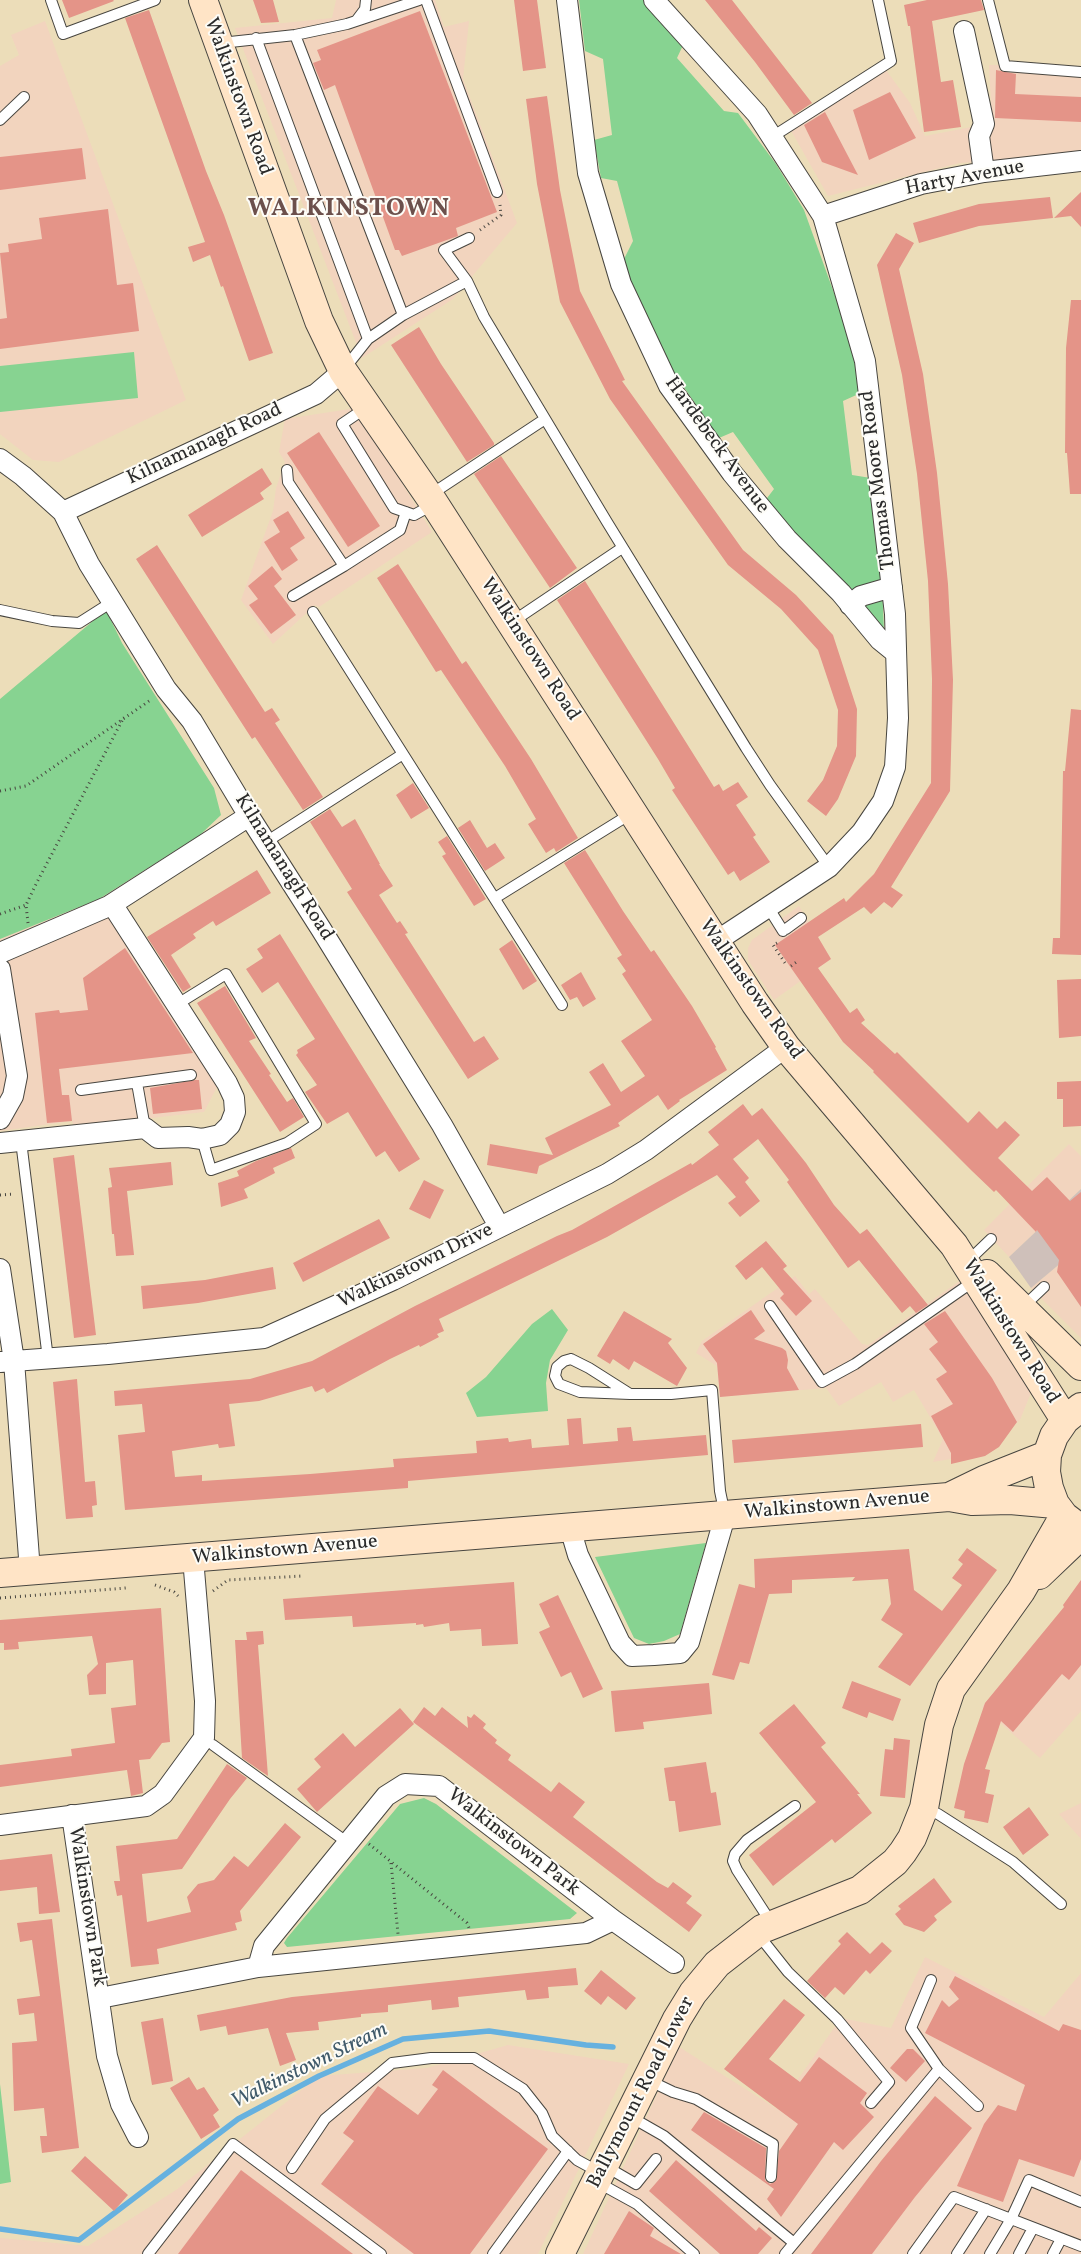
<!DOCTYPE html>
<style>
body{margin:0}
canvas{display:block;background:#ecddb9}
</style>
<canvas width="1081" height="2254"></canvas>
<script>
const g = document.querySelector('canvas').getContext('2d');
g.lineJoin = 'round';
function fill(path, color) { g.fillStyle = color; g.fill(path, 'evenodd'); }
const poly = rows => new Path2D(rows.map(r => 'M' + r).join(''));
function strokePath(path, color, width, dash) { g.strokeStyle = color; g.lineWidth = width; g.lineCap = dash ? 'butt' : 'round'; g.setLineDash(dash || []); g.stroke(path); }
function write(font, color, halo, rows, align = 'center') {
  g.font = font + ' Vollkorn,serif'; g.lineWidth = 4; g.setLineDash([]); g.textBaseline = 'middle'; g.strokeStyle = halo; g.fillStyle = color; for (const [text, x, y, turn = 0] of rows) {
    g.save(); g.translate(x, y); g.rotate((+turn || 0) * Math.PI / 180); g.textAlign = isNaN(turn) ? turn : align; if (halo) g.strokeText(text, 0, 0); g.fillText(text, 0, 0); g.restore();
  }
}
const built = poly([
 [336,0,435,0,444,27,469,21,463,79,517,223,453,299,362,358,235,28,332,18],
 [45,21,186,400,59,462,33,460,0,434,0,66,19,55,11,35],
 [989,65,1081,66,1081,155,960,163,828,196,789,127,886,70,910,103,925,136,992,123],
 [356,408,432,532,319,607,315,605,273,644,241,600,273,511,276,488,285,462,279,452,285,419],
 [99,899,217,1087,204,1112,74,1127,72,1121,0,1131,0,939],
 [799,906,831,959,774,1000,748,960,748,948,752,940],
 [1069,1144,1081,1156,1081,1189,1009,1257,984,1230],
 [1081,1246,1081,1338,1031,1288],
 [795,1276,809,1294,815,1289,862,1344,868,1345,961,1280,1032,1390,1020,1420,980,1454,933,1462,943,1439,914,1390,893,1402,881,1382,839,1406,826,1388,720,1397,717,1366,696,1353,702,1341],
 [1081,1580,1081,1711,1040,1758,982,1707,1060,1613],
 [1081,1803,1081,1839,1059,1814],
 [925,1957,1044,2017,1081,1973,1081,2254,583,2254,679,2047,777,2109,841,2018,891,2028],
 [508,2045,629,2064,538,2254,0,2254,0,2238,88,2246,176,2190,319,2076,427,2068]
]);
const industrial = poly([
 [1081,1189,1081,1246,1031,1288,1009,1257]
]);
const green = poly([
 [579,0,643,0,684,43,677,58,724,111,738,113,776,164,804,210,838,304,863,392,843,401,852,475,871,478,881,560,884,631,764,502,774,489,733,432,719,438,656,347,622,263,633,241,617,181,601,178,594,140,612,135,603,59,585,51],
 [134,352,138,398,0,412,0,366],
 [106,610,122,643,214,788,221,815,200,835,99,899,0,939,0,699],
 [552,1309,568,1330,550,1360,546,1383,548,1411,477,1417,466,1393,486,1377,532,1324],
 [706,1543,680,1634,664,1641,649,1644,634,1638,595,1557],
 [424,1798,436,1804,577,1913,570,1919,287,1947,284,1943,287,1938,400,1804],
 [0,2084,11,2182,0,2184]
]);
const stream = poly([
 [0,2229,79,2240,238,2119,319,2076,403,2039,489,2031,586,2045,613,2047]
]);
const building = poly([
 [62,0,113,0,114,1,69,18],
 [253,0,273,0,279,22,261,23],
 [514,0,537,0,546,68,523,71],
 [705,0,732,0,812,103,794,115,755,62],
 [927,0,981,0,984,10,932,21,941,82,953,80,961,127,924,132,910,26,908,26,904,5],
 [149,10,206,171,224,215,273,353,249,361,223,286,221,287,210,255,193,262,188,247,205,242,125,18],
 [420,11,497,212,456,228,458,236,402,256,399,250,395,250,335,85,324,90,313,63,321,60,317,50],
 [996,70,1016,74,1015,94,1081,97,1081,122,995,118],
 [890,92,916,138,869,160,853,110],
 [547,96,560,190,580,291,625,380,622,381,743,550,796,595,833,635,857,709,856,756,838,799,826,816,807,801,823,780,837,746,838,710,818,650,781,609,728,565,610,399,560,302,537,184,526,99],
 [825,112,858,175,822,162,804,125],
 [82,148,86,179,0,190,0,157],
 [1081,192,1081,227,1071,216,1054,218],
 [1050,197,1053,218,979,226,919,243,913,223,979,204],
 [108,209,117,285,133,283,139,331,0,349,0,319,7,318,0,253,9,252,8,244,42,239,39,218],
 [896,233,914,243,899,269,923,374,937,473,948,584,953,680,950,791,891,887,903,895,892,908,884,902,871,914,864,907,818,937,831,959,818,968,850,1013,857,1008,865,1020,861,1023,895,1054,897,1052,968,1123,979,1111,997,1129,1005,1121,1020,1135,998,1158,1032,1191,1047,1177,1070,1201,1081,1192,1081,1307,1057,1272,1059,1260,1037,1230,1036,1232,996,1190,994,1192,972,1171,873,1072,874,1071,843,1042,775,945,844,898,846,902,874,874,931,783,932,679,928,581,917,474,902,375,877,265],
 [1071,300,1081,300,1081,494,1070,494,1067,453,1065,453,1066,348],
 [419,327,441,364,494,443,494,445,467,462,391,345],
 [319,432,380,526,348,547,287,453],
 [501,456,577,568,550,588,474,474],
 [262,468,272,484,260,493,264,499,202,537,188,515],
 [288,511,305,538,290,548,298,560,282,571,264,542,280,532,273,520],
 [157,545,265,712,272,708,280,720,275,723,323,797,303,810,255,737,252,739,136,559],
 [398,564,462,664,466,661,531,759,578,838,556,852,554,848,546,853,528,824,536,819,505,766,441,670,436,672,377,578],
 [272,566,282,579,274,586,296,615,271,634,249,605,258,599,248,586],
 [585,581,714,787,719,784,723,791,738,782,748,797,736,805,756,835,753,837,770,862,740,881,734,871,728,875,672,790,675,788,658,759,557,600],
 [1071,709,1081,710,1081,955,1052,954,1053,938,1060,938,1063,771,1065,771],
 [413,783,429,808,411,819,396,795],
 [330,809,342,827,355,819,380,864,379,864,393,886,379,895,397,923,400,921,408,933,405,934,474,1042,484,1036,499,1059,468,1079,347,892,352,889,310,822],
 [470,820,487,848,495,843,505,858,485,871,458,828],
 [447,836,486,899,474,906,442,856,446,854,438,842],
 [585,850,623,911,651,952,654,950,692,1006,716,1047,715,1048,727,1070,679,1100,680,1101,668,1110,658,1095,618,1123,620,1126,539,1166,537,1174,487,1165,490,1144,553,1155,545,1138,611,1105,589,1072,603,1063,621,1092,645,1076,621,1041,652,1020,622,974,626,971,617,958,622,955,564,863],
 [257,870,271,893,216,926,213,921,193,934,196,938,171,955,191,987,183,992,147,937],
 [280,934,420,1159,399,1172,385,1151,376,1157,348,1112,327,1124,305,1092,317,1085,296,1055,298,1053,297,1050,315,1039,278,982,262,993,246,969,263,958,257,949],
 [512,940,537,981,523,990,499,949],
 [125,948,193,1053,59,1069,62,1095,69,1095,72,1121,47,1123,35,1013,59,1010,60,1013,88,1010,83,978],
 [581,972,596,999,583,1007,577,997,570,1000,561,985],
 [1081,979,1081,1036,1059,1038,1057,980],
 [225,986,256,1038,249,1041,271,1074,269,1075,287,1102,293,1098,304,1117,280,1132,197,1003],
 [195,1080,199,1080,202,1109,153,1114,150,1088],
 [1081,1081,1081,1126,1063,1127,1063,1099,1057,1099,1057,1082],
 [743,1104,752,1116,762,1108,806,1163,834,1205,860,1234,867,1229,928,1305,916,1313,910,1306,902,1313,859,1260,848,1268,787,1182,789,1180,758,1139,733,1159,749,1178,745,1182,760,1201,740,1217,728,1203,736,1197,717,1175,607,1237,439,1319,444,1331,437,1334,439,1337,420,1347,419,1345,390,1359,327,1393,324,1388,315,1392,312,1386,259,1401,229,1404,235,1446,219,1448,218,1444,172,1451,175,1477,202,1475,202,1481,310,1474,394,1467,393,1459,477,1453,476,1441,508,1438,509,1442,531,1439,532,1448,569,1445,567,1419,581,1418,583,1444,618,1441,617,1428,631,1427,633,1441,706,1435,708,1455,408,1481,408,1488,125,1510,118,1435,145,1432,142,1404,115,1406,114,1391,250,1379,312,1361,415,1306,557,1236,572,1230,691,1163,692,1165,719,1145,708,1132],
 [291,1148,295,1158,273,1168,275,1173,244,1189,248,1198,221,1207,218,1183,239,1176,237,1171,256,1161],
 [74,1155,96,1335,74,1338,53,1158],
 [171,1162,173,1185,127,1191,134,1255,116,1256,114,1234,112,1234,108,1188,112,1187,109,1168],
 [424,1180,444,1190,430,1219,409,1209],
 [379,1219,390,1238,303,1282,293,1263],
 [766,1241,787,1266,783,1269,812,1301,796,1316,780,1298,784,1294,762,1267,746,1280,735,1266],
 [273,1267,276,1289,198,1303,143,1309,141,1286,205,1280],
 [751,1310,765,1331,754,1339,782,1348,786,1351,788,1360,787,1368,799,1390,720,1397,717,1363,703,1344],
 [624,1311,672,1339,668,1343,687,1368,677,1386,634,1361,629,1370,613,1359,610,1364,597,1356],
 [945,1311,992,1378,1017,1422,999,1447,985,1456,951,1464,951,1453,931,1416,953,1404,936,1379,947,1372,929,1349,938,1342,924,1324],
 [77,1379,85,1482,95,1481,97,1505,92,1506,93,1517,66,1519,53,1382],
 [921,1424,923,1447,734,1463,732,1440],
 [967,1548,997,1570,910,1686,878,1667,903,1634,881,1620,891,1604,888,1579,852,1581,855,1577,792,1580,792,1593,769,1594,749,1664,740,1662,734,1680,712,1675,739,1584,755,1588,754,1559,909,1549,914,1590,942,1611,962,1585,952,1578,963,1564,958,1560],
 [1081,1580,1081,1665,1069,1680,1062,1674,1013,1732,1001,1721,985,1769,990,1770,985,1793,994,1795,988,1823,964,1818,965,1811,954,1808,964,1764,985,1703,1064,1607,1063,1605],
 [514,1582,518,1644,482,1646,481,1629,450,1631,449,1623,424,1627,423,1624,416,1625,416,1623,353,1627,352,1616,285,1620,283,1599],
 [558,1595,603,1689,583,1698,571,1672,561,1677,539,1632,550,1627,539,1604],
 [161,1608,170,1742,162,1743,150,1759,139,1760,143,1793,131,1796,127,1770,0,1787,0,1765,72,1756,71,1749,115,1743,111,1708,136,1705,133,1660,106,1663,106,1694,89,1695,87,1675,98,1664,92,1636,18,1642,19,1649,4,1650,4,1643,0,1643,0,1620],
 [263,1631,264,1644,258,1645,268,1776,242,1758,235,1640,247,1640,246,1632],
 [852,1681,901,1699,893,1721,869,1712,867,1718,842,1708],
 [709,1683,712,1714,643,1722,644,1729,615,1732,611,1691],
 [794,1704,826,1743,821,1747,860,1794,857,1794,872,1813,835,1843,832,1839,773,1886,749,1855,816,1802,759,1733],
 [424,1707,435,1716,442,1707,468,1728,467,1716,471,1718,474,1714,486,1724,483,1728,497,1740,495,1743,511,1755,508,1760,551,1792,559,1782,585,1802,573,1817,657,1882,668,1888,673,1882,692,1896,686,1903,702,1915,689,1932,413,1722],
 [400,1708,414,1724,317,1812,297,1789,321,1767,314,1759,343,1733,355,1747],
 [894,1738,910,1740,905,1798,880,1796,885,1749,893,1750],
 [706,1762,711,1793,716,1792,721,1825,679,1832,675,1801,669,1801,664,1768],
 [227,1764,247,1778,230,1799,182,1869,142,1874,147,1922,191,1912,187,1897,198,1884,214,1880,234,1856,248,1867,285,1823,301,1837,240,1911,242,1921,235,1923,237,1930,157,1949,159,1964,131,1967,122,1895,117,1896,114,1881,120,1881,116,1846,177,1839],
 [1029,1807,1049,1835,1023,1855,1003,1827],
 [52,1854,60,1912,39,1914,37,1887,0,1891,0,1860],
 [934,1878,952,1902,934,1916,937,1920,924,1932,904,1925,895,1914,901,1909,898,1906],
 [52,1919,79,2148,42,2153,40,2136,47,2136,44,2108,14,2111,12,2043,37,2041,34,2013,19,2015,17,1999,40,1996,32,1940,20,1942,17,1923],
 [847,1932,870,1954,882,1942,892,1951,870,1974,866,1970,844,1995,835,1987,825,1998,807,1981,841,1944,838,1941],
 [576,1968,578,1985,548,1987,549,1998,527,2000,525,1990,458,1997,459,2007,432,2010,431,2000,388,2005,388,2012,361,2014,361,2017,318,2022,319,2030,286,2033,296,2060,280,2066,268,2028,228,2035,226,2026,200,2031,197,2015,292,1997],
 [601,1970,636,1998,626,2010,608,1996,601,2005,584,1991],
 [955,1976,1059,2031,1063,2024,1081,2030,1081,2159,1074,2177,1019,2159,1003,2202,957,2186,984,2124,998,2105,1016,2111,1025,2085,925,2033,942,2000,949,2007,959,1999,949,1987],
 [784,1999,805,2015,769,2059,800,2082,819,2057,867,2093,860,2103,874,2117,843,2150,834,2142,781,2217,767,2199,774,2189,691,2130,704,2112,764,2147,766,2148,765,2180,770,2184,776,2181,779,2151,798,2124,724,2069],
 [163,2018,173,2081,152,2085,141,2022],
 [907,2049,913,2049,925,2061,906,2082,890,2068],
 [443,2070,548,2149,470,2254,414,2254,321,2184,354,2141,343,2133,378,2086,418,2115,438,2089,432,2085],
 [189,2077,197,2090,204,2087,219,2110,213,2115,220,2127,201,2139,170,2088],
 [935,2096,972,2128,915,2197,872,2254,811,2254,881,2161],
 [85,2156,128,2195,114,2211,71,2171],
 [676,2160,756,2231,759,2227,772,2238,758,2254,720,2254,649,2191],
 [241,2170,353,2254,178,2254],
 [629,2211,654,2228,650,2236,681,2254,604,2254]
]);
const path = poly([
 [480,230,501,215,500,205],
 [0,791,26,786,152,699],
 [0,914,26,905],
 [28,923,26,905,35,886,124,717],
 [777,943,773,945,787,966],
 [791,966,798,961],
 [0,1195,14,1194],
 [155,1585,174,1592,178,1596],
 [213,1591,228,1580,302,1576],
 [0,1598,126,1588],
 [369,1844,467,1923,469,1928],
 [391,1863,398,1934]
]);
const lane = poly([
 [51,0,63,34,155,0],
 [426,0,497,192],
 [988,0,1005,66,1081,72],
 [356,21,365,9,366,0],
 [295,35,403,315],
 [256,38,368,339],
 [221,43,295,35,347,24,419,0],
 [0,120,24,97],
 [772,137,891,61,878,0],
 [467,281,444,250,469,238],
 [345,368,368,339,403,315,467,281,484,317,607,522,746,748,770,785,829,867],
 [367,407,342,424,394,508,414,515,434,504],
 [287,470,288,482,344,566,400,530,406,512],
 [430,495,545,419],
 [293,596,344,566],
 [0,610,52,621,79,623,112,602],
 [313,612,562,1005],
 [512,622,622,548],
 [266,842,403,754],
 [495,898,632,813],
 [768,907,783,931],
 [786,929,801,918],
 [176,1005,226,974,316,1124,287,1143,211,1170,202,1139],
 [137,1083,145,1128],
 [81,1090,191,1075],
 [21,1141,48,1359],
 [966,1263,991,1239],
 [770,1306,822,1382,855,1364,974,1281],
 [1023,1307,1044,1287],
 [571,1359,589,1368,630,1394,580,1392,559,1384,555,1376,557,1367,564,1361,571,1359],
 [630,1394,671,1394,712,1390,720,1491,725,1515],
 [213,1745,348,1843],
 [925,1809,938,1814,1013,1862,1061,1904],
 [772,1924,737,1870,733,1861,735,1854,747,1840,795,1806],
 [757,1933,788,1972,837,2019,889,2082,871,2103],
 [931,1980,911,2028,939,2069,978,2106],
 [648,2080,673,2092,696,2099,773,2144,771,2177],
 [629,2116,664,2136,794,2243],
 [605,2166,636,2184,656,2159],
 [292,2168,325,2119,392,2063,431,2058,474,2058,523,2089,542,2113,552,2136,577,2160,599,2172],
 [597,2182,637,2204,694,2254],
 [148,2254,233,2144,381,2254],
 [493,2254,568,2151],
 [785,2254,939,2069],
 [913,2254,954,2197,1081,2246],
 [957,2254,986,2209],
 [990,2254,1011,2219,1029,2180,1081,2202],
 [1019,2254,1033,2228],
 [1053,2254,1061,2239]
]);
const street = poly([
 [567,0,588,173,621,284,669,386,732,473,787,539,841,593,880,640,896,653],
 [654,0,757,114,823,216,865,361,895,614,898,718,895,767,883,801,862,832,829,867,715,942],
 [964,31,984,124,979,136,984,172],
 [823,216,921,184,984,172,1081,161],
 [0,459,23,476,63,512,89,564,166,689,192,721,249,816,321,929,442,1125,499,1226],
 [63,512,316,394,343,371],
 [850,605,861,596,892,587],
 [0,953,109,906,249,816],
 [0,969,17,1076,13,1096,0,1119],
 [0,1143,145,1128,158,1138,188,1137,202,1139,220,1135,230,1125,235,1112,234,1098,227,1083,112,904],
 [0,1269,14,1361,30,1571],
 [0,1362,108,1354,264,1338,393,1280,607,1174,646,1150,786,1047],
 [570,1528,578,1555,620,1643,632,1656,654,1655,680,1653,689,1642,725,1516],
 [72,1815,107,2056,121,2104,138,2137],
 [0,1825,146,1806,163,1794,204,1738,205,1701,193,1558],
 [258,1967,264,1946,386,1796,405,1784,439,1786,613,1920,674,1963],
 [100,1998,258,1967,586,1933,613,1920]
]);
const secondary = poly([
 [203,0,319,321,343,371,434,503,755,1003,786,1047,954,1245,1065,1420],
 [987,1274,1081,1366],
 [1081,1407,1065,1420,1054,1436,1047,1455,1046,1472,1049,1488,1055,1504,1064,1516,1081,1529],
 [949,1497,984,1480,1047,1455],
 [0,1573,949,1497,972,1501,1010,1500,1055,1504],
 [1039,1575,1081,1535],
 [560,2254,677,2019,693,1993,717,1964,762,1929,860,1890,895,1862,903,1852,912,1838,924,1808,939,1725,951,1689,1021,1591,1064,1516]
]);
const streetNames = [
 ["Walkinstown Road",237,97,70],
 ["Harty Avenue",965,179,-11],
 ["Kilnamanagh Road",205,445,-25],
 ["Hardebeck Avenue",716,446,54],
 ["Thomas Moore Road",879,480,-97],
 ["Walkinstown Road",529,650,57],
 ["Kilnamanagh Road",283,868,58],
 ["Walkinstown Road",750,990,55],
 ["Walkinstown Drive",416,1267,-26],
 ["Walkinstown Road",1010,1332,58],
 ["Walkinstown Avenue",837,1506,-5],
 ["Walkinstown Avenue",285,1551,-5],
 ["Walkinstown Park",513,1843,38],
 ["Walkinstown Park",86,1907,81],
 ["Ballymount Road Lower",642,2093,-63]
];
const waterNames = [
 ["Walkinstown Stream",310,2067,-26]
];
const districtNames = [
 ["WALKINSTOWN",349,210]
];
fill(built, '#f2d4be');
fill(industrial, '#cfc0ba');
fill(green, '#87d391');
strokePath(stream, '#66b1df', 5.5);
fill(building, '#e49488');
strokePath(lane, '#484640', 12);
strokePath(street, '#484640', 22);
strokePath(secondary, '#484640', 30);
strokePath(path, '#484640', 3, [1, 4]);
strokePath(lane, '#fff', 10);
strokePath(street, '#fff', 20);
strokePath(secondary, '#ffe4c6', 28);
write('20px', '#2b2b2b', '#fdfcf7', streetNames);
write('italic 21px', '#405a6a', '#fdfcf7', waterNames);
g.letterSpacing = '1px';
write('bold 25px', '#6c504c', '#fdfcf7', districtNames);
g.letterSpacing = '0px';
</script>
